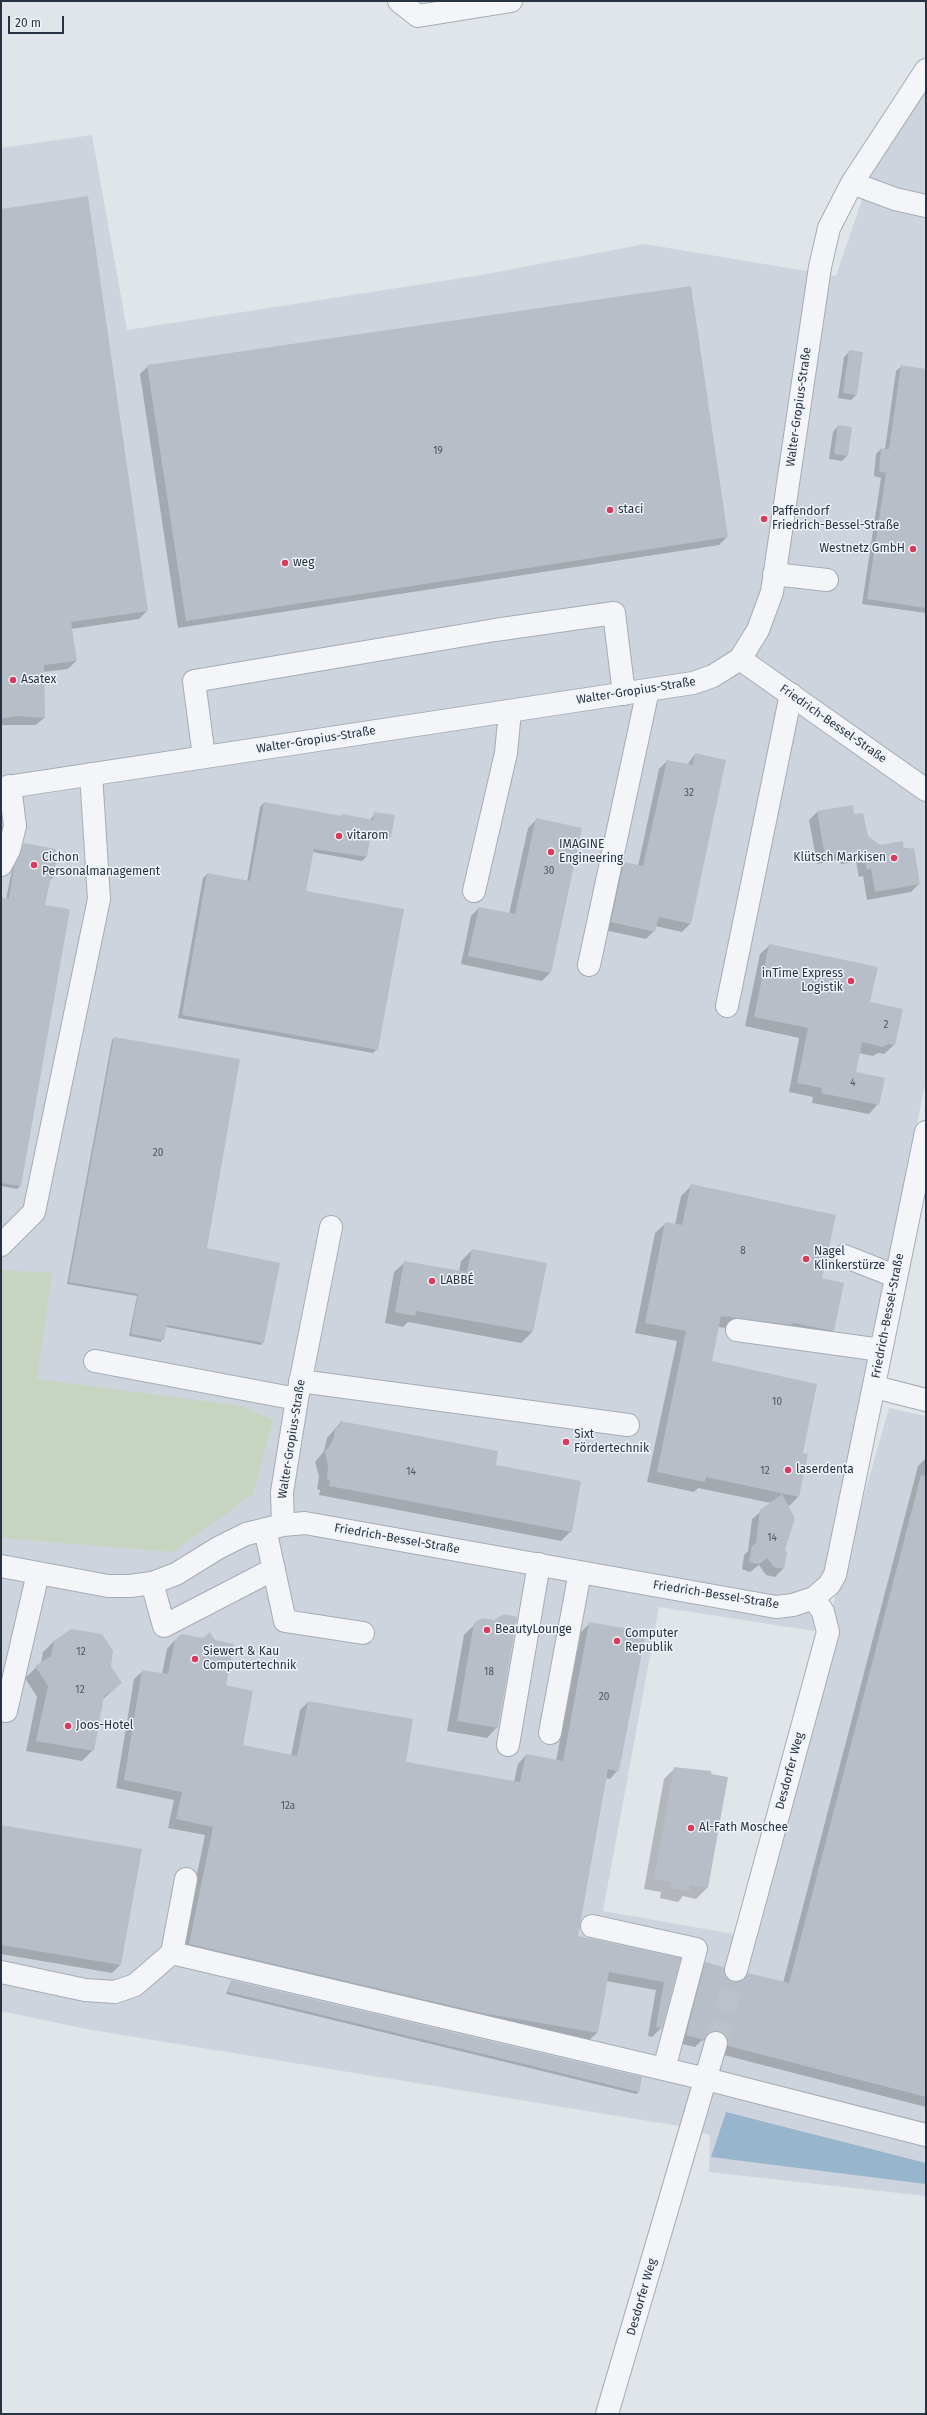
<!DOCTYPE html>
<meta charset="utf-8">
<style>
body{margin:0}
#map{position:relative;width:927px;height:2415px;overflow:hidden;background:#e0e5ea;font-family:"Fira Sans",sans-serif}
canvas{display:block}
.frame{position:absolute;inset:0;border:2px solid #273343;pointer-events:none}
.scale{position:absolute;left:8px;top:16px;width:56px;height:18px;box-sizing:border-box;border:2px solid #273343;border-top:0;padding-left:5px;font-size:12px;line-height:14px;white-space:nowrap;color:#273343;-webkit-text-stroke:3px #f0f4f8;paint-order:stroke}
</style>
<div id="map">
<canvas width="927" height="2415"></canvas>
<div class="frame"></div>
<div class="scale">20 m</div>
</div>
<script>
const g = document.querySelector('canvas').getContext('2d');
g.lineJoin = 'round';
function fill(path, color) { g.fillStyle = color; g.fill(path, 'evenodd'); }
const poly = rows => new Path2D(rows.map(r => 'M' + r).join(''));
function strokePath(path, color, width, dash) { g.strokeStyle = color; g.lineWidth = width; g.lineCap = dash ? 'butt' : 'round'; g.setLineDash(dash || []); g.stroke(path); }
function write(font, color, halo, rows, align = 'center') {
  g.font = font + ' "Fira Sans",sans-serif'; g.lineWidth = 3; g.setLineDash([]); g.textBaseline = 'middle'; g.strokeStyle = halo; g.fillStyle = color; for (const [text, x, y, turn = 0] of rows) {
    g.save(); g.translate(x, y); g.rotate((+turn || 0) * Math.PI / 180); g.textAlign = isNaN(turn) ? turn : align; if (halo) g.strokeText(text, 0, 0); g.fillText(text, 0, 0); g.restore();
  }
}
const built = poly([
 [926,91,926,1079,863,1400,814,1631,659,1607,603,1911,739,1935,889,1408,926,1416,926,2196,709,2172,710,2135,685,2127,86,2029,1,2011,1,148,92,135,127,330,481,275,645,244,836,276,871,173]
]);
const green = poly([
 [1,1270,52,1273,37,1379,242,1406,273,1420,253,1494,173,1552,1,1538]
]);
const water = poly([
 [726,2112,926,2163,926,2184,711,2157]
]);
const shadow = poly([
 [1,210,147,611,139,619,71,629,76,661,68,669,43,672,44,718,36,725,1,725],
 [850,351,856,395,851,400,838,398,844,357],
 [148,366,727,537,719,545,178,628,140,374],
 [902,366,926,370,926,613,862,604,881,478,874,476,876,454,881,449,885,449,896,371],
 [838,426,847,456,842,461,829,459,833,432],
 [695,754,690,924,682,932,655,926,654,931,646,939,604,930,616,871,624,863,638,866,659,769,667,761,687,765],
 [264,803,340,817,343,815,370,820,375,813,390,837,386,841,369,838,366,857,362,861,312,852,305,892,377,1049,373,1053,178,1018,203,878,207,874,247,882,260,807],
 [817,812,853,816,867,837,880,846,913,849,919,884,911,892,867,900,863,876,859,877,856,862,841,864,840,859,817,864,809,820],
 [536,820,550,973,542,981,461,964,471,916,479,908,509,914,528,828],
 [24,844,52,861,53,877,49,881,44,906,69,910,20,1186,17,1189,1,1186,1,898,6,899,12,870],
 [770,945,869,1003,894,1045,884,1054,878,1053,873,1056,859,1053,855,1073,878,1104,869,1114,812,1103,813,1097,789,1092,799,1038,745,1026,760,954],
 [114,1038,206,1248,263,1342,261,1345,166,1327,161,1342,129,1336,137,1296,67,1284,112,1040],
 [692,1185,821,1278,833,1330,823,1341,718,1327,711,1362,801,1454,807,1455,798,1497,788,1507,783,1569,775,1577,766,1575,759,1565,750,1572,742,1569,744,1555,748,1551,752,1519,771,1503,698,1488,694,1492,647,1482,677,1341,635,1333,655,1233,666,1223,675,1225,681,1196],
 [472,1250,546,1264,532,1332,521,1343,408,1322,403,1327,385,1323,394,1272,405,1262,459,1272,461,1261],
 [341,1422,494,1465,571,1531,561,1541,319,1495,320,1490,317,1489,319,1476,315,1462,324,1451,327,1438],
 [926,1458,926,2107,720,2054,711,2039,701,2041,695,2047,678,2043,698,1971,706,1963,733,1983,742,1981,748,1974,783,1983,918,1466],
 [590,1623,618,1770,610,1779,605,1778,576,1937,679,1959,661,2028,652,2037,648,2036,656,1990,606,1981,597,2033,588,2041,181,1952,205,1835,168,1828,174,1800,116,1788,134,1679,143,1671,162,1674,167,1649,175,1640,225,1686,242,1746,291,1756,300,1710,308,1702,405,1762,514,1782,518,1764,526,1755,556,1761,581,1632],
 [475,1624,497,1727,487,1738,447,1731,464,1635],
 [54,1641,110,1666,121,1683,103,1699,93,1750,82,1761,26,1751,37,1697,25,1678,41,1663,43,1652],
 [675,1768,727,1778,707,1888,696,1899,683,1896,678,1902,660,1898,661,1892,644,1889,664,1779],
 [1,1826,120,1965,112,1973,1,1954],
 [231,1981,641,2078,639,2092,636,2094,226,1994]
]);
const building = poly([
 [88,196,148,611,71,622,77,661,44,665,45,718,17,716,1,719,1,209],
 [691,286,728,537,186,621,147,365],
 [849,350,863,352,857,395,843,393],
 [901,365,926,369,926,608,867,599,886,473,879,471,881,448,889,449],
 [838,425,852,427,848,456,834,454],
 [695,753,726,760,691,924,659,917,655,932,611,922,624,862,643,866,667,760,693,765],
 [264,802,342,816,342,814,373,820,374,812,395,815,391,837,371,834,367,857,314,849,306,891,404,909,378,1050,182,1015,207,873,250,881],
 [853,805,854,814,863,813,868,836,880,845,903,841,904,849,914,848,920,884,875,892,871,868,867,870,864,855,849,856,848,852,825,856,817,811],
 [536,818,582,828,551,973,468,956,479,907,515,914],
 [24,843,56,849,53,860,56,861,54,877,51,877,45,905,70,909,21,1186,1,1183,1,897,9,899,14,866],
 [769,944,878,967,870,1002,903,1009,895,1045,888,1044,883,1047,862,1042,856,1072,885,1078,879,1105,821,1093,822,1088,797,1083,808,1028,754,1017],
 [114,1037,240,1059,207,1248,280,1263,264,1343,167,1325,164,1340,131,1334,138,1294,69,1282],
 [691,1184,836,1215,822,1278,844,1283,834,1331,793,1323,792,1325,721,1316,712,1361,817,1384,803,1453,808,1454,799,1497,706,1477,705,1482,657,1472,686,1331,645,1323,665,1222,682,1225],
 [472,1249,547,1263,533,1332,416,1311,415,1316,395,1312,404,1261,467,1272],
 [340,1421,498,1451,496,1465,581,1481,572,1532,329,1486,330,1480,327,1479,328,1466,325,1452,333,1440,336,1427,339,1427],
 [921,1475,926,1476,926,2097,728,2046,725,2035,719,2031,708,2034,704,2040,686,2035,705,1962,724,1967,727,1978,733,1982,744,1979,748,1973,789,1983],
 [782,1494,795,1518,785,1550,787,1553,784,1569,774,1567,767,1558,759,1564,749,1562,752,1546,756,1543,760,1510],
 [504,1614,517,1617,498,1728,457,1721,474,1623,482,1618,494,1620],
 [589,1622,646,1632,619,1771,608,1769,578,1936,681,1958,662,2029,656,2027,664,1982,609,1972,598,2033,482,2013,189,1944,213,1827,176,1819,182,1792,124,1780,142,1670,168,1674,175,1640,181,1634,203,1638,210,1632,215,1640,234,1644,226,1685,253,1691,243,1745,297,1756,308,1701,413,1719,406,1762,520,1782,526,1754,563,1761],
 [71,1629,102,1634,113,1651,111,1666,122,1683,104,1696,94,1751,36,1741,48,1686,35,1666,51,1656,54,1641],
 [674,1767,711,1771,711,1774,728,1777,708,1888,690,1885,689,1891,670,1888,671,1882,654,1879],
 [1,1825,142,1849,121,1965,1,1945],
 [231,1980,642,2077,639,2092,228,1992]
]);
const minorTunnel = poly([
 [716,2043,736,1970]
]);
const minor = poly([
 [399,1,418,16,511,1],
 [852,183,895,199,926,206],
 [774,574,827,580],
 [740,659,926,790],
 [204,757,194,681,495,630,614,613,624,694],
 [1,788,693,683,713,676,740,659,758,630,772,592,820,267,829,228,852,183,926,70],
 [1,865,9,850,15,826,10,786],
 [474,891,506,753,510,711],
 [589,965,648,690],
 [727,1006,791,694],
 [1,1245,34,1212,99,899,91,774],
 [844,1256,895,1276],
 [737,1330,881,1350],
 [95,1361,297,1399],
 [300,1381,628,1425],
 [875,1387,926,1400],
 [283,1525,282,1492,297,1399,331,1227],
 [265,1529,285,1621,363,1633],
 [1,1566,108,1586,130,1586,152,1583,176,1574,218,1548,246,1534,283,1525,305,1523,776,1607,793,1605,814,1598,829,1585,835,1575,926,1132],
 [152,1583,164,1626,274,1569],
 [6,1711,38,1573],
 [550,1733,580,1572],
 [508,1745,539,1564],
 [592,1926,696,1949,664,2069],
 [172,1953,706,2079,926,2135],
 [736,1970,828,1632,823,1612,814,1598],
 [1,1972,85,1990,115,1992,135,1985,172,1953,186,1879],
 [607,2414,716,2043]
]);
const markers = [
 [610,510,4,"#da3a5c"],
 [764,519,4,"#da3a5c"],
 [913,549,4,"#da3a5c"],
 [285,563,4,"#da3a5c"],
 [13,680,4,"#da3a5c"],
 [339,836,4,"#da3a5c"],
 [551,852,4,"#da3a5c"],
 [894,858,4,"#da3a5c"],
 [34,865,4,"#da3a5c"],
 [851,981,4,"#da3a5c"],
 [806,1259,4,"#da3a5c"],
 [432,1281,4,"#da3a5c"],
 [566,1442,4,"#da3a5c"],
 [788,1470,4,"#da3a5c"],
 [487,1630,4,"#da3a5c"],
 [617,1641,4,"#da3a5c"],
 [195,1659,4,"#da3a5c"],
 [68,1726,4,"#da3a5c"],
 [691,1828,4,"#da3a5c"]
];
const numberNames = [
 ["19",438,451],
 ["32",689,793],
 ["30",549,871],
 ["2",886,1025],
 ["4",853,1083],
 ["20",158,1153],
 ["8",743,1251],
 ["10",777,1402],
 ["12",765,1471],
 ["14",411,1472],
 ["14",772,1538],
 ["12",81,1652],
 ["18",489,1672],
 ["12",80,1690],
 ["20",604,1697],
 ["12a",288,1806]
];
const streetNames = [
 ["Walter-Gropius-Straße",799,407,-82],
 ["Walter-Gropius-Straße",636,691,-9],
 ["Friedrich-Bessel-Straße",833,724,35],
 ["Walter-Gropius-Straße",316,740,-9],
 ["Friedrich-Bessel-Straße",888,1316,-79],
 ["Walter-Gropius-Straße",292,1439,-81],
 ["Friedrich-Bessel-Straße",397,1539,10],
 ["Friedrich-Bessel-Straße",716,1595,9],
 ["Desdorfer Weg",790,1771,-75],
 ["Desdorfer Weg",642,2297,-74]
];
const poiNames = [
 ["staci",618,510],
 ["Paffendorf",772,512],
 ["Friedrich-Bessel-Straße",772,526],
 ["Westnetz GmbH",905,549,"right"],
 ["weg",293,563],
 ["Asatex",21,680],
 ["vitarom",347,836],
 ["IMAGINE",559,845],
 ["Engineering",559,859],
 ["Cichon",42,858],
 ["Personalmanagement",42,872],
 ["Klütsch Markisen",886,858,"right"],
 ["inTime Express",843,974,"right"],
 ["Logistik",843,988,"right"],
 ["Nagel",814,1252],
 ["Klinkerstürze",814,1266],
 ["LABBÉ",440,1281],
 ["Sixt",574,1435],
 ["Fördertechnik",574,1449],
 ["laserdenta",796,1470],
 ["BeautyLounge",495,1630],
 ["Computer",625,1634],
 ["Republik",625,1648],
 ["Siewert & Kau",203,1652],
 ["Computertechnik",203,1666],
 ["Joos-Hotel",76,1726],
 ["Al-Fath Moschee",699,1828]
];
fill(built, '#ced4dd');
fill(green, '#c7d5c0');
fill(water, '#98b5ce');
fill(shadow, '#0003');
fill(building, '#b7bec8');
strokePath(minorTunnel, '#bbc1c9', 22, [22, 11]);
strokePath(minor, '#a5acb5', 24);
strokePath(minor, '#f3f5f8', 22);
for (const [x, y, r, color] of markers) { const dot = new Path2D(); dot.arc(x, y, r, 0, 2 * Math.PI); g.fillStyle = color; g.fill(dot); strokePath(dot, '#f0f4f8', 1.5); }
write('10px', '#4b5664', null, numberNames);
write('12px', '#273343', '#f0f4f8', streetNames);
write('12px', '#273343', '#f0f4f8', poiNames, 'left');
</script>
